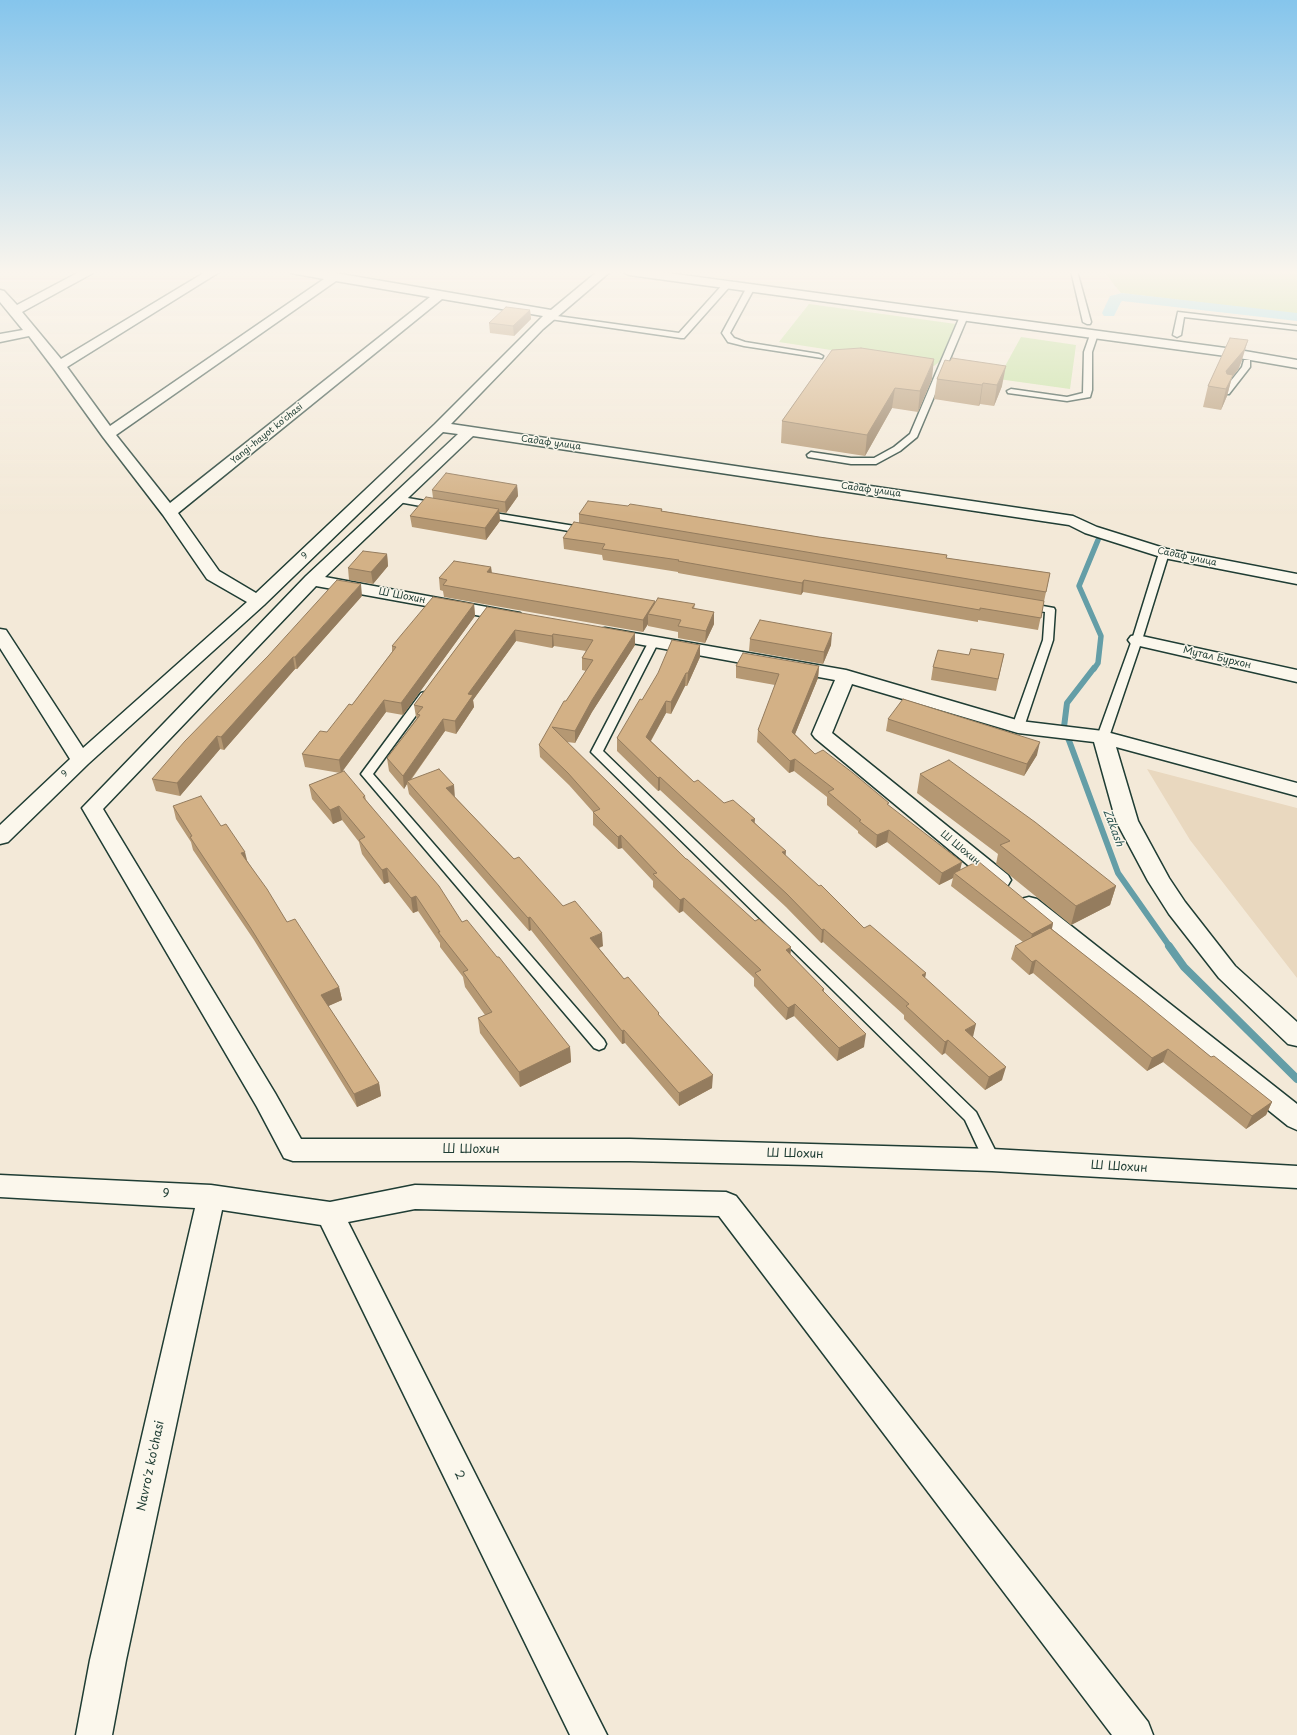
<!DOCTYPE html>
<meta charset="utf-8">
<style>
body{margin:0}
canvas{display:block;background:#f3e9d8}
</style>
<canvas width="1297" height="1735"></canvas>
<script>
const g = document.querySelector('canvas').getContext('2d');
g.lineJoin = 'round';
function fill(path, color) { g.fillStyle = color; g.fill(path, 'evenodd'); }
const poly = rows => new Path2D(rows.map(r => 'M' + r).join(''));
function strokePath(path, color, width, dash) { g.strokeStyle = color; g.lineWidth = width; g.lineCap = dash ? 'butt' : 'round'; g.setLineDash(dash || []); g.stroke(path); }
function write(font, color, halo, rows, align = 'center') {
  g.font = font + ' "Playpen Sans",sans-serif'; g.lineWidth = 3; g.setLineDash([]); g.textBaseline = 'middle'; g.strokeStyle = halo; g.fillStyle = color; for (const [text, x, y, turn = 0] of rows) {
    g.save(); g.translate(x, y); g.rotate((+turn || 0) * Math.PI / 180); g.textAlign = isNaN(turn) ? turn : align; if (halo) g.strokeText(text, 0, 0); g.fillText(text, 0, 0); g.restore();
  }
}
const built = poly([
 [1147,769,1297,808,1297,978,1190,840]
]);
const green = poly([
 [1103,271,1297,271,1297,314,1121,293],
 [809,304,956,324,939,362,934,366,779,342],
 [1021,337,1076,345,1070,389,998,379]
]);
const streamFar2 = poly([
 [1094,669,1098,663,1101,636,1079,586,1098,540]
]);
const streamFar1 = poly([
 [1094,668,1067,703,1064,727,1118,873,1170,947]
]);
const stream = poly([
 [1169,946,1184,967,1297,1079]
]);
const canal = poly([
 [1122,293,1297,313,1297,321,1122,301,1121,302,1114,316,1104,316,1102,313,1110,296,1122,293]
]);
const lane = poly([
 [1071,271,1077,271,1091,322,1090,324,1087,324,1083,322,1071,271],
 [725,282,732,284,684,338,681,338,550,319,546,317,550,315,679,333,725,282],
 [748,285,754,285,755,287,730,333,734,338,745,342,819,354,823,356,822,358,744,346,728,342,722,333,748,285],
 [1178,312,1297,326,1297,330,1184,317,1181,335,1177,337,1173,335,1178,312],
 [961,314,964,314,968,316,917,437,900,451,876,464,851,464,808,457,807,455,811,452,851,458,874,458,894,447,910,434,961,314],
 [1091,332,1094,332,1098,334,1092,352,1092,390,1090,397,1067,401,1008,393,1007,391,1011,389,1067,397,1083,393,1084,352,1091,332],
 [1244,360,1250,360,1250,367,1229,394,1223,394,1222,392,1242,367,1244,360],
 [396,496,437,503,442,506,437,509,393,501,391,499,393,497,396,496],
 [482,511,587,528,592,531,587,534,479,516,477,514,479,512,482,511],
 [1164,550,1169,553,1142,640,1109,737,1107,739,1099,739,1097,737,1132,640,1159,553,1164,550],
 [1026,603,1054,608,1055,610,1053,640,1024,727,1022,729,1018,730,1014,729,1012,727,1043,640,1045,612,1022,608,1021,606,1026,603],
 [654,638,659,641,603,751,976,1112,1000,1160,998,1165,992,1167,986,1165,965,1120,591,752,649,641,654,638],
 [425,692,431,695,373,774,604,1040,606,1044,604,1048,599,1050,594,1048,361,774,421,693,425,692]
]);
const street = poly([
 [81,271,95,271,93,273,22,312,61,359,207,271,221,271,67,367,110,426,324,279,291,273,289,271,314,271,335,273,551,310,598,271,611,271,543,329,451,424,1073,516,1097,527,1167,549,1297,574,1297,584,1164,558,1085,533,1069,525,473,436,325,577,514,612,520,613,523,617,520,621,514,622,316,586,103,809,275,1093,301,1139,630,1139,992,1149,1297,1166,1297,1188,992,1171,810,1165,630,1161,293,1161,284,1158,257,1107,82,808,306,576,458,434,443,432,264,605,88,764,8,842,0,844,0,825,70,759,0,648,0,629,6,630,83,748,247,602,207,579,163,515,103,437,54,369,29,336,0,342,0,334,23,330,0,302,0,290,4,291,17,305,81,271],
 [336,281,430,297,170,503,116,435,336,281],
 [442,299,543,316,435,424,256,593,219,571,178,513,442,299],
 [605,628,846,670,1020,721,1103,731,1297,783,1297,796,1116,747,1138,821,1169,878,1185,902,1235,966,1297,1022,1297,1046,1288,1044,1219,978,1169,914,1148,881,1116,821,1094,742,1018,733,852,684,832,733,1008,875,1011,880,1008,885,1000,888,992,885,815,738,812,734,835,680,599,637,596,633,599,629,605,628],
 [1137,635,1297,670,1297,682,1131,644,1128,640,1131,636,1137,635],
 [1029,897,1037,899,1297,1104,1297,1130,1288,1126,1021,911,1018,905,1021,899,1029,897],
 [0,1175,211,1185,330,1202,415,1185,726,1192,736,1196,1148,1722,1153,1735,1112,1735,719,1216,415,1209,348,1222,607,1735,570,1735,321,1225,222,1210,126,1660,112,1735,76,1735,90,1660,195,1208,0,1197,0,1175]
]);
const primary = poly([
 [623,271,653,271,1233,349,1297,360,1297,368,1233,357,629,275,625,273,623,271]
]);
const wall = poly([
 [937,271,964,271,961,274],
 [530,310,531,319,514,336,490,333,489,323],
 [832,350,932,379,918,412,892,408,865,456,781,443,782,421],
 [945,360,1002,386,994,406,980,404,979,406,934,399,937,379],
 [1242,360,1238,370,1232,377,1227,396,1221,410,1203,407,1208,386],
 [517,485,518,496,506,513,499,512,500,521,486,540,412,527,410,516,433,498,432,490],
 [628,506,662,509,662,511,819,537,947,555,946,558,1050,573,1038,630,978,620,978,622,803,592,801,595,678,573,678,572,603,560,602,555,564,549,563,538,579,523,579,514],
 [387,554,388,566,373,584,349,580,348,568],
 [491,567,492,573,655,603,695,604,694,609,714,612,714,624,705,643,678,638,678,632,648,626,648,624,643,632,444,597,443,591,440,590,439,578],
 [362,596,297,669,295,669,224,750,220,749,180,796,156,791,152,779],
 [474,604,475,616,403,715,386,712,342,772,365,796,366,800,462,922,570,1047,571,1062,520,1087,480,1033,478,1018,485,1015,465,987,463,977,440,947,440,943,418,911,413,913,389,882,384,884,362,854,359,842,342,820,333,824,312,799,309,785,340,773,305,767,302,754,327,732,352,705,392,652,392,646],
 [487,607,635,645,592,712,575,743,567,742,686,859,755,921,791,947,790,955,824,989,824,993,864,1047,837,1061,794,1016,786,1020,754,986,754,978,683,911,679,913,653,887,653,881,622,848,618,849,593,825,593,812,569,785,540,757,539,745,566,701,586,671,582,670,582,658,586,651,554,646,552,648,516,641,473,700,474,707,456,734,445,731,411,780,455,797,514,859,563,906,603,946,599,948,624,979,659,1015,712,1088,679,1106,625,1043,622,1044,531,930,529,931,409,794,407,784,404,789,389,771,387,758,417,718,416,717,414,705],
 [750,639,831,645,823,664,749,651],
 [700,645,700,657,687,686,685,686,671,714,666,713,651,741,694,782,724,803,755,823,785,856,864,928,926,973,925,978,973,1037,1002,1080,985,1090,945,1053,942,1055,904,1019,904,1015,823,942,821,943,786,907,660,790,658,791,617,751,617,738,642,700],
 [1004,654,996,691,931,680,933,667,969,655],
 [736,666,819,666,818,678,795,734,815,754,888,805,960,870,1053,923,1052,929,1211,1057,1272,1102,1266,1115,1246,1129,1163,1062,1147,1071,1033,973,1029,975,1011,959,1015,946,1023,942,951,886,953,878,939,885,887,842,876,848,858,833,858,831,827,805,827,797,794,771,789,773,757,742,758,730,775,685,736,678],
 [888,719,1037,755,1024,776,886,731],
 [920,774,1116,886,1110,905,1071,925,996,864,998,854,917,793],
 [173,806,221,826,248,862,287,922,339,987,342,1000,328,1006,379,1083,381,1096,357,1107,254,940,193,850,191,842,176,819]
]);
const shadedWall = poly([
 [530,310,531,319,514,336,513,326],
 [1248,340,1242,360,1238,370,1232,377,1227,396,1221,410,1226,389,1223,389,1226,371],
 [934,359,932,379,918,412,920,391],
 [1006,366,1002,386,994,406,997,385],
 [983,383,980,404,979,406,982,385],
 [895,388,892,408,865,456,867,435],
 [517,485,518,496,506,513,505,502],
 [499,509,500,521,486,540,485,528],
 [387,554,388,566,373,584,371,572],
 [491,567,492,579,487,572],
 [804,580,803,592,801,595,802,583],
 [361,584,362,596,297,669,295,657],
 [655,601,655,613,648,614,648,624,643,632,643,620],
 [474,604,475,616,403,715,401,703],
 [714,612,714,624,705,643,706,631],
 [515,630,516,641,473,700,474,707,456,734,455,721,468,694],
 [635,633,635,645,592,712,575,743,575,731,592,700],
 [832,633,831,645,823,664,824,652],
 [553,634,554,646,552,648,552,636],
 [700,645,700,657,687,686,688,673],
 [293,657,295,669,224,750,221,737],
 [819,666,818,678,791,744,792,732],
 [686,673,685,686,671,714,671,702],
 [384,700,386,712,341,773,339,760],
 [666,701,666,713,646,749,646,737],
 [443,719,445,731,408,783,407,781,407,784,404,789,403,776],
 [217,736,220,749,180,796,177,783],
 [1040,742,1037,755,1024,776,1027,764],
 [795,759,794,771,789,773,790,761],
 [660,777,660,790,658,791,658,778],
 [454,785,455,798,446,788],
 [339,806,342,820,333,824,330,810],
 [755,819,754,831,751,820],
 [889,830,887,842,876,848,877,835],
 [621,835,622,848,618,849,618,837],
 [786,851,785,863,782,852],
 [245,852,248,864,241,853],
 [962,862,959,875,954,873,953,878,939,885,942,873],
 [387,868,389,882,384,884,382,870],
 [1116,886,1110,905,1071,925,1076,906],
 [416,896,418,911,413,913,411,898],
 [684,898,683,911,679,913,680,900],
 [530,917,531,930,529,931,528,918],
 [1053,923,1050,936,1029,947,1032,934],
 [824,929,823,942,821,943,822,930],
 [602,933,603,946,591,951,590,938],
 [791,947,790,960,786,950],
 [1036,960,1033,973,1029,975,1032,962],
 [926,973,923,986,922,975],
 [339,987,342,1000,324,1008,321,995],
 [795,1004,794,1016,786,1020,788,1008],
 [976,1024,973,1037,962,1043,965,1030],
 [624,1030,625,1043,622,1044,622,1031],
 [866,1034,864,1047,837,1061,839,1048],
 [948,1040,945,1053,942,1055,945,1042],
 [570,1047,571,1062,520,1087,519,1072],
 [1168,1049,1163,1062,1147,1071,1152,1058],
 [1006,1067,1002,1080,985,1090,989,1077],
 [713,1075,712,1088,679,1106,679,1093],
 [379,1083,381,1096,357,1107,354,1094],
 [1272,1102,1266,1115,1246,1129,1252,1116]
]);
const building = poly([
 [506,307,530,310,513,326,489,323,506,307],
 [1230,338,1248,340,1244,350,1226,371,1227,374,1233,375,1226,389,1208,386,1230,338],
 [861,348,934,359,920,391,895,388,867,435,782,421,832,350,861,348],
 [952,358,1006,366,997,385,983,383,982,385,937,379,945,360,950,361,952,358],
 [446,473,517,485,505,502,432,490,446,473],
 [426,497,499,509,485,528,410,516,426,497],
 [588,501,628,506,630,504,662,509,661,511,819,537,947,555,946,558,1050,573,1046,592,579,514,588,501],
 [574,522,1044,601,1041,618,980,608,980,610,804,580,802,583,678,561,679,560,602,549,605,544,563,538,574,522],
 [363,551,387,554,371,572,348,568,363,551],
 [454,561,491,567,487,572,655,601,643,620,443,585,447,580,439,578,454,561],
 [337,580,361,584,295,657,293,657,221,737,217,736,177,783,152,779,185,741,268,656,337,580],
 [433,597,474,604,401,703,384,700,339,760,302,754,320,731,327,732,349,704,352,705,396,647,392,646,433,597],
 [658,598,695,604,692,608,714,612,706,631,678,626,681,620,648,614,658,598],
 [487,607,635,633,592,700,575,731,552,727,686,859,687,859,755,921,759,919,791,947,786,950,824,989,822,990,866,1034,839,1048,795,1004,788,1008,755,973,761,970,684,898,680,900,653,874,657,873,621,835,618,837,593,812,600,809,568,773,539,745,564,701,566,701,593,660,582,658,593,640,553,634,552,636,515,630,468,694,473,695,455,721,443,719,403,776,387,758,420,715,417,714,423,707,414,705,487,607],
 [760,620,832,633,824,652,750,639,760,620],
 [672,640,700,645,688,673,686,673,671,702,666,701,646,737,694,782,698,780,724,803,733,800,755,819,751,820,786,851,782,852,819,886,821,885,864,928,870,925,926,973,922,975,976,1024,965,1030,1006,1067,989,1077,948,1040,945,1042,906,1006,909,1004,824,929,822,930,787,894,660,777,658,778,617,738,640,699,642,700,658,673,672,640],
 [971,649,1004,654,998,679,933,667,938,650,969,655,971,649],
 [743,653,819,666,792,732,815,754,823,750,853,773,889,803,887,804,962,862,942,873,889,830,877,835,859,821,861,820,828,792,834,789,795,759,790,761,758,730,779,674,736,666,743,653],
 [903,699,1040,742,1027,764,888,719,903,699],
 [949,760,1035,822,1116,886,1076,906,1000,845,1010,841,920,774,949,760],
 [439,769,454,785,446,788,514,859,519,857,563,906,575,901,602,933,590,938,624,979,628,977,659,1013,658,1014,713,1075,679,1093,624,1030,622,1031,530,917,528,918,407,781,439,769],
 [344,771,365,796,363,797,439,886,462,922,467,920,497,957,499,957,570,1047,519,1072,478,1018,492,1012,463,972,468,970,438,932,440,932,416,896,411,898,387,868,382,870,359,840,365,837,339,806,330,810,309,785,344,771],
 [201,796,221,826,226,824,245,852,241,853,267,889,287,922,295,919,339,987,321,995,379,1083,354,1094,250,927,190,837,192,836,173,806,201,796],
 [978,861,1053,923,1032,934,954,873,978,861],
 [1050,928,1138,997,1211,1057,1214,1056,1272,1102,1252,1116,1168,1049,1152,1058,1036,960,1032,962,1015,946,1050,928]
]);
const farStreetnames = [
 ["Yangi-hayot ko'chasi",267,434,-39],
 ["Садаф улица",551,443,8],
 ["Садаф улица",871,490,8],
 ["9",305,556,-44],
 ["Садаф улица",1187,557,12],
 ["9",65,774,-44]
];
const streetNames = [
 ["Ш Шохин",402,596,11],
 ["Мутал Бурхон",1217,658,13],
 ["Ш Шохин",960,848,39]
];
const waterNames = [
 ["Zakash",1113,828,69]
];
const nearStreetnames = [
 ["Ш Шохин",471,1150],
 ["Ш Шохин",795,1154,1],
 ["Ш Шохин",1119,1167,3],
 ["9",166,1194,3],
 ["Navro'z ko'chasi",151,1466,-78],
 ["2",459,1475,64]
];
fill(built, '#e9d8bf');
fill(green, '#bfe09a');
strokePath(streamFar2, '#649ea7', 5.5);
strokePath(streamFar1, '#649ea7', 6);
strokePath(stream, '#649ea7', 8);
fill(canal, '#92def3');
strokePath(lane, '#1f3d34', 3);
strokePath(street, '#1f3d34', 3);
strokePath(primary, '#1f3d34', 3);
fill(lane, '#fbf7ec');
fill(street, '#fbf7ec');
fill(primary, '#fbf7ec');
fill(wall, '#b59873');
fill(shadedWall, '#947c5e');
fill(building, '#d3b186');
strokePath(building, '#947c5e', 1);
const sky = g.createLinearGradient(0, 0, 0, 514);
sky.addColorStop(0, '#85c5ec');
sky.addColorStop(0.53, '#faf5ed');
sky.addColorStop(1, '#faf5ed00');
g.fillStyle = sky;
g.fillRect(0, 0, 1297, 514);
write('9px', '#1f3d34', '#fbf7ec', farStreetnames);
write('10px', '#1f3d34', '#fbf7ec', streetNames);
write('italic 11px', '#365d5a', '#fbf7ec', waterNames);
write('12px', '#1f3d34', '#fbf7ec', nearStreetnames);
</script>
